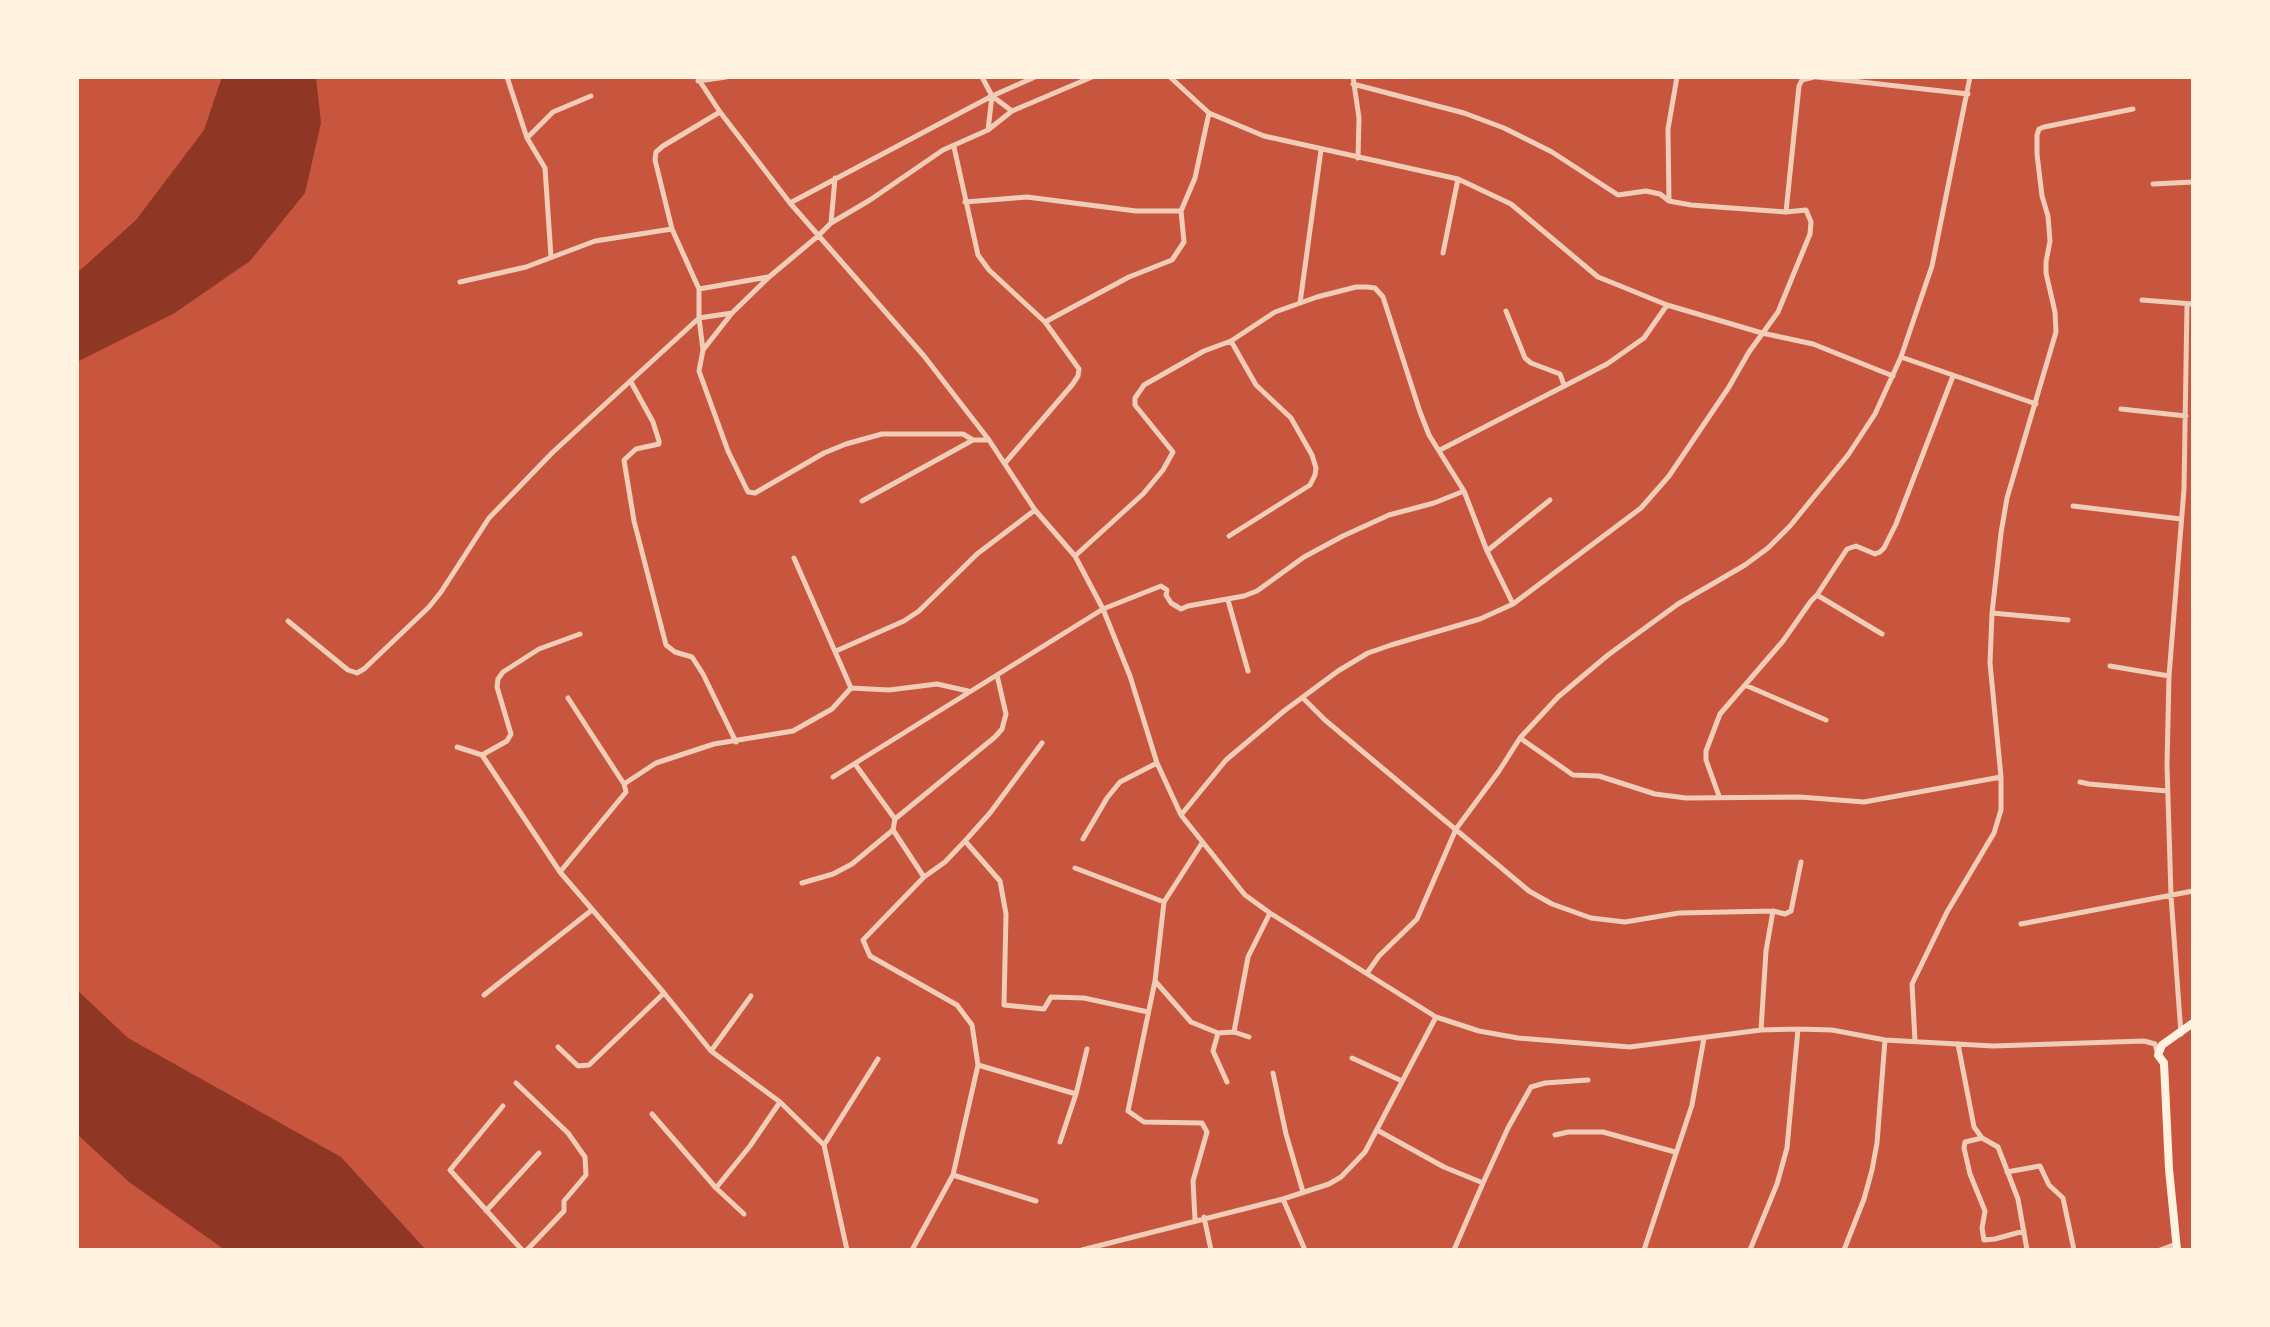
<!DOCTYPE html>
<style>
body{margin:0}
#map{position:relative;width:2270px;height:1327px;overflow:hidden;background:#c8553d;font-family:"IBM Plex Serif",serif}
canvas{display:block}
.frame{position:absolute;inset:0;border:79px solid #fff3e0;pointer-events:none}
</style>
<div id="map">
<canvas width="2270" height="1327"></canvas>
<div class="frame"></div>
</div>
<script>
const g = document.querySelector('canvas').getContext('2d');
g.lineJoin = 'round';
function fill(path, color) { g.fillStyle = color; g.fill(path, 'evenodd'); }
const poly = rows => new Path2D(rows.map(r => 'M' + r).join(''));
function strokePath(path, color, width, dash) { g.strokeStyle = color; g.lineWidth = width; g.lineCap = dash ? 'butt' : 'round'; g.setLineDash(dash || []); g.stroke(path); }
const water = poly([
 [222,77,316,77,321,123,305,193,250,261,173,314,77,362,77,273,136,220,204,130],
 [77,990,128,1038,341,1157,426,1250,225,1250,129,1182,77,1134]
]);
const minor = poly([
 [507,77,527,138,545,168,551,257],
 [697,77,720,112,790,203,924,356,989,440,1035,510,1075,556,1103,609,1130,676,1157,763,1181,815,1245,895,1270,913,1436,1017,1479,1031,1518,1038,1630,1047,1761,1030,1798,1029,1832,1030,1885,1040,1993,1046,2144,1041,2155,1044,2158,1055],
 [982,77,992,96],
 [1170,77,1209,113,1264,136,1458,179,1511,204,1598,277,1618,285,1667,305,1762,333,1813,344,1893,376],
 [1353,77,1359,118,1358,158],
 [1817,77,1968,94],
 [698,81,726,77],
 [720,112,663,146,656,152,655,160,672,229,699,289,699,318,703,350,699,371,728,451,748,492,755,493,824,453,846,444,882,434,963,434,973,440,989,440],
 [988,130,992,96,1012,111],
 [527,138,553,112,591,96],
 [954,147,978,255,989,270,1045,322,1079,369,1078,376,1072,385,1005,463],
 [2153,184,2193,182],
 [1669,201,1668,129,1677,77],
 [965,202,1027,197,1136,211,1181,211],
 [790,203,992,96,1035,77],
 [1786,212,1799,86,1802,80,1814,77],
 [831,223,835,178],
 [1443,253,1458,179],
 [460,282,526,267,595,241,672,229],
 [699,289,768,277],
 [2142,300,2193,304],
 [1300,303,1321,150],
 [1506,311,1525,358,1531,363,1560,374,1564,385],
 [1045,322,1129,277,1172,260,1184,242,1181,211,1195,178,1209,113],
 [703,350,732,313,769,277,818,236,831,223,870,200,943,150,988,130,1012,111,1092,77],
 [1901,357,2036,404],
 [631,382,653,422,659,441,659,444,636,449,624,460,634,521,666,645,675,652,692,657,703,674,736,742],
 [2121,409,2186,416],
 [1440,450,1607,364,1644,338,1667,305],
 [862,501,973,440],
 [2073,506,2181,519],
 [1229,536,1310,485,1315,475,1316,468,1312,455,1291,418,1256,385,1231,341],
 [1487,551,1550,500],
 [1075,556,1143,494,1163,470,1173,452,1135,405,1135,398,1144,385,1204,351,1231,341,1275,312,1317,297,1356,287,1367,287,1375,288,1383,297,1420,412,1429,435,1464,491,1487,551,1513,604],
 [794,558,851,688],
 [1817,595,1882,634],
 [1228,600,1248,671],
 [1992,613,2068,620],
 [288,621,348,670,357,673,364,669,429,607,441,592,489,518,553,452,699,318,732,313],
 [836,651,904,621,919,611,977,554,1035,510],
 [2110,666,2169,676],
 [1745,685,1826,720],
 [1304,699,1325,720,1529,891,1552,904,1591,918,1625,922,1679,913,1773,911,1785,914,1791,911,1801,862],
 [1520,738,1573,775,1599,776,1655,794,1686,798,1800,797,1864,802,2001,777],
 [1042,743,990,813,965,841,1000,881,1006,914,1004,1005,1044,1009,1051,997,1084,998,1148,1012],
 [457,747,482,755,560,872,664,993,711,1051,780,1102,824,1145,847,1250],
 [482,755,507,741,511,734,497,687,498,679,503,672,539,649,580,634],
 [855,764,895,819],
 [833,777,1103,609,1161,586,1167,590,1166,595,1171,603,1181,609,1188,606,1244,596,1257,591,1304,557,1343,536,1389,515,1434,503,1464,491],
 [2080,782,2089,784,2167,791],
 [624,784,656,763,714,744,793,731,832,709,851,688,889,690,937,684,968,691],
 [1719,796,1706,760,1706,751,1720,714,1783,641,1811,601,1817,595,1847,549,1856,546,1875,554,1880,552,1884,548,1896,524,1953,376],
 [1181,815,1226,760,1284,711,1338,671,1368,653,1391,645,1480,619,1513,604,1641,508,1669,476,1729,387,1749,352,1778,312,1810,234,1811,222,1806,210,1786,212,1691,205,1669,201,1660,194,1646,191,1618,195,1552,152,1504,128,1464,113,1353,84],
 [893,830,924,877],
 [1083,839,1107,798,1120,782,1157,763],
 [965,841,945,862,924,877,863,940,870,956,957,1005,972,1025,978,1065],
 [1075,868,1164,902],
 [560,872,626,792,624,784,568,698],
 [802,883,833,874,852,864,893,830,895,819,995,737,1002,729,1006,714,997,675],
 [2021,924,2193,891],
 [1367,973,1379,956,1417,919,1456,829,1499,771,1520,738,1558,697,1608,655,1678,604,1745,565,1768,548,1790,526,1848,455,1875,414,1901,357,1932,266,1970,77],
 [1155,981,1191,1022,1218,1033,1234,1032,1249,1037],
 [484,995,592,910],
 [1761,1030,1766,951,1773,911],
 [1234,1032,1248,957,1270,913],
 [1218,1033,1213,1051,1227,1082],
 [2181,1034,2171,896,2167,765,2169,676,2184,489,2187,304],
 [1915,1041,1912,984,1947,912,1994,833,2001,810,2001,777,1990,663,1992,613,2001,533,2007,498,2056,332,2055,312,2046,273,2046,262,2050,241,2048,216,2042,196,2037,154,2037,135,2039,129,2044,127,2133,109],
 [1958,1044,1974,1127,1982,1138,1998,1147,2018,1199,2027,1250],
 [558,1047,578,1066,589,1065,664,993],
 [711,1051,751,996],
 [1352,1058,1402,1081],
 [1273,1073,1286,1134,1303,1192],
 [516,1083,568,1133,585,1157,586,1175,564,1201,564,1211,527,1250],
 [503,1106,450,1170,522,1250],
 [652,1114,716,1188,744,1214],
 [1377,1130,1444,1167,1483,1183,1454,1250],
 [1555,1135,1568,1132,1603,1132,1675,1152],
 [1982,1138,1965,1142,1964,1148,1970,1174,1985,1211,1982,1228,1984,1240,1995,1239,2024,1231],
 [1060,1142,1076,1094,1087,1049],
 [824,1145,878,1059],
 [2007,1172,2040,1166,2049,1185,2063,1198,2074,1250],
 [953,1175,1036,1201],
 [1483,1183,1508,1128,1531,1087,1545,1083,1588,1080],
 [716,1188,750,1146,780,1102],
 [1283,1199,1305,1250],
 [486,1211,539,1153],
 [1204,1217,1211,1250],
 [1195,1220,1193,1181,1207,1132,1202,1123,1144,1122,1128,1111,1155,981,1164,902,1202,843],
 [912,1250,953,1175,978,1065,1076,1094],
 [1082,1250,1283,1199,1329,1184,1341,1177,1365,1152,1436,1017],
 [1644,1250,1692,1105,1704,1038],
 [1750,1250,1777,1184,1787,1148,1798,1029],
 [1844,1250,1864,1199,1872,1170,1877,1143,1885,1040],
 [2160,1250,2176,1244]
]);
const secondary = poly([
 [2177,1250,2169,1169,2164,1063,2158,1055,2162,1045,2193,1023]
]);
fill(water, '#8f3625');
strokePath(minor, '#f1ccb7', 5);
strokePath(secondary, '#fff3e0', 8);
</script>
